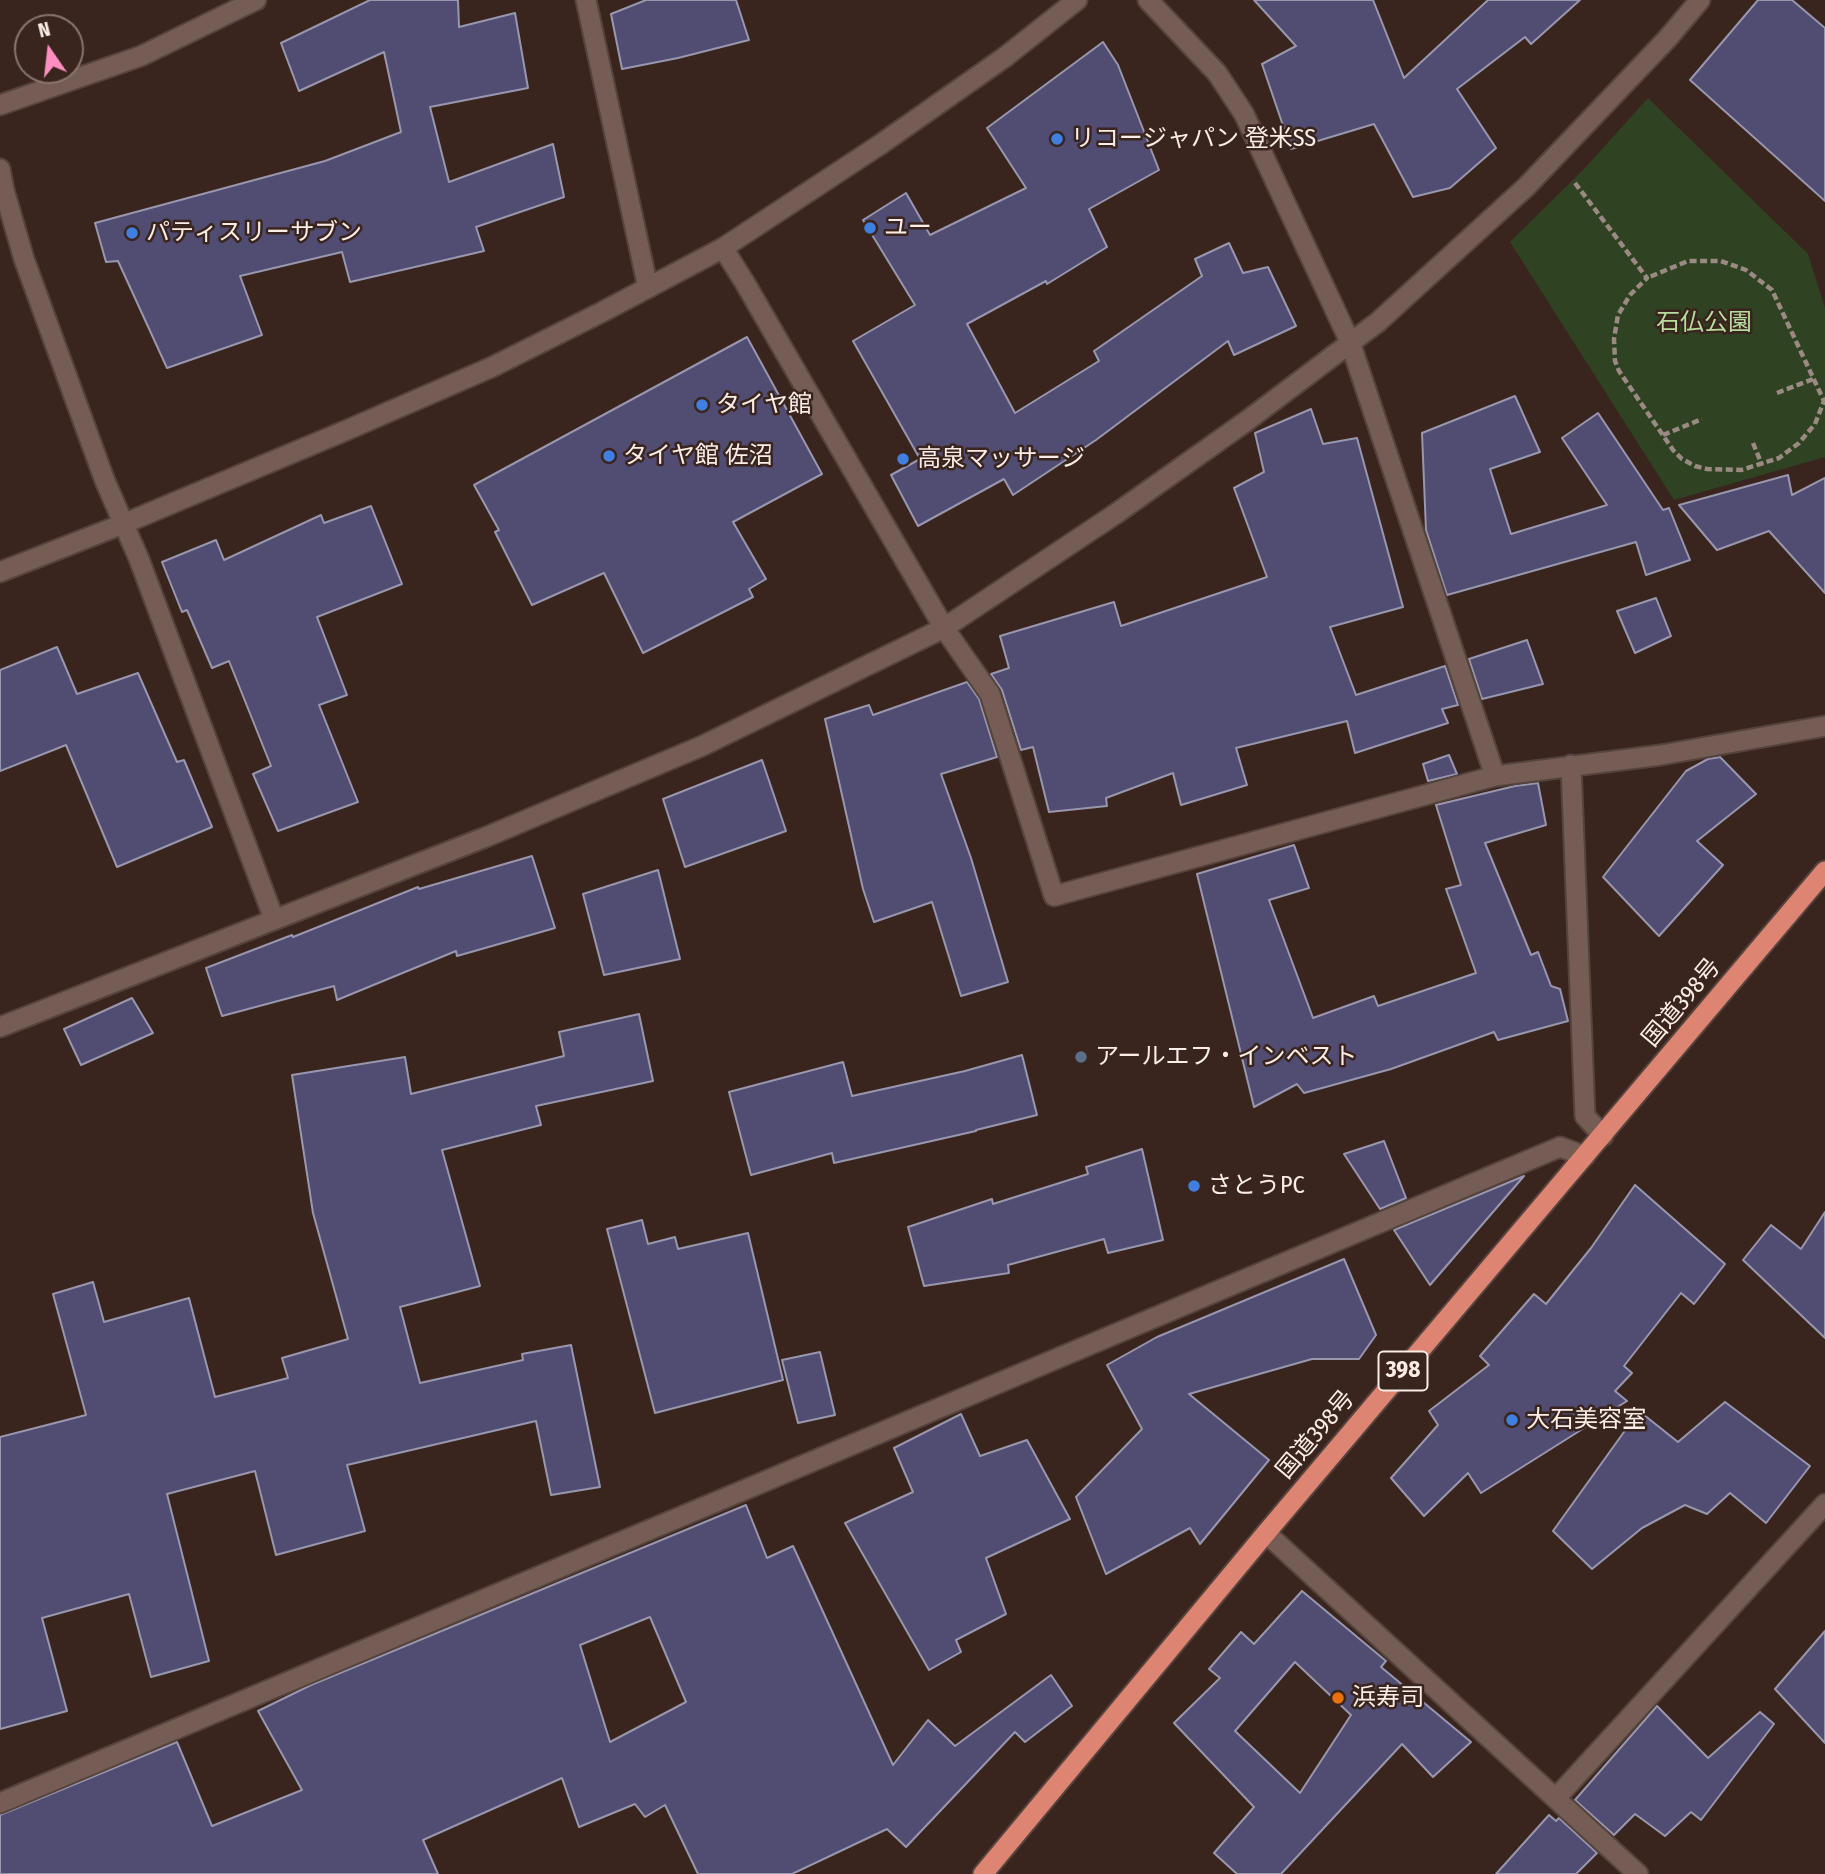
<!DOCTYPE html>
<meta charset="utf-8">
<style>
body{margin:0}
#map{position:relative;width:1825px;height:1874px;overflow:hidden;background:#3a251e;font-family:"Fira Sans Condensed",sans-serif}
canvas{display:block}
.north{position:absolute;left:14px;top:14px;width:70px;height:70px;box-sizing:border-box;background:#3a251e;border:2px solid #87756e;border-radius:50%;rotate:346deg;font-size:19px;font-weight:700;line-height:28px;text-align:center;color:#faece7}
.north::after{content:'';display:block;margin:auto;width:24px;height:32px;background:#fd8ebf;clip-path:polygon(50% 0,100% 100%,50% 72%,0 100%)}
</style>
<div id="map">
<canvas width="1825" height="1874"></canvas>
<div class="north">N</div>
</div>
<script>
const g = document.querySelector('canvas').getContext('2d');
g.lineJoin = 'round';
function fill(path, color) { g.fillStyle = color; g.fill(path, 'evenodd'); }
const poly = rows => new Path2D(rows.map(r => 'M' + r).join(''));
function strokePath(path, color, width, dash) { g.strokeStyle = color; g.lineWidth = width; g.lineCap = dash ? 'butt' : 'round'; g.setLineDash(dash || []); g.stroke(path); }
function write(font, color, halo, rows, align = 'center') {
  g.font = font + ' "Fira Sans Condensed","Noto Sans JP",sans-serif'; g.lineWidth = 5; g.setLineDash([]); g.textBaseline = 'middle'; g.strokeStyle = halo; g.fillStyle = color; for (const [text, x, y, turn = 0] of rows) {
    g.save(); g.translate(x, y); g.rotate((+turn || 0) * Math.PI / 180); g.textAlign = isNaN(turn) ? turn : align; if (halo) g.strokeText(text, 0, 0); g.fillText(text, 0, 0); g.restore();
  }
}
const green = poly([
 [1648,98,1808,254,1825,308,1825,457,1674,500,1510,242,1584,169]
]);
const building = poly([
 [370,0,458,0,459,27,515,13,528,88,430,107,449,182,553,144,564,197,476,227,484,251,350,282,342,252,240,276,262,335,167,368,118,261,106,262,95,223,325,161,401,132,384,52,299,91,281,43,370,0],
 [646,0,736,0,749,40,678,58,622,69,611,14,646,0],
 [1254,0,1373,0,1404,78,1488,0,1580,0,1531,44,1525,37,1457,89,1496,148,1450,188,1413,197,1374,124,1291,149,1262,64,1296,46,1254,0],
 [1758,0,1792,0,1825,28,1825,201,1690,80,1758,0],
 [1103,42,1118,65,1159,170,1089,209,1107,247,1047,284,1046,281,967,324,1015,413,1099,361,1094,351,1202,276,1195,259,1229,243,1243,273,1268,267,1296,326,1234,355,1228,341,1096,440,1013,495,1004,479,918,526,891,475,920,459,853,341,915,305,863,220,906,193,930,235,1026,188,987,128,1103,42],
 [747,337,822,474,733,522,766,579,749,589,753,597,643,653,604,573,532,605,495,532,499,530,474,485,747,337],
 [1515,396,1540,452,1490,469,1511,534,1607,505,1562,438,1598,413,1663,510,1669,508,1690,560,1646,575,1636,542,1447,595,1426,530,1422,433,1515,396],
 [1311,409,1323,444,1357,438,1403,607,1330,627,1356,695,1445,666,1458,705,1442,709,1448,723,1355,753,1347,721,1236,748,1247,785,1181,805,1173,773,1106,798,1107,806,1049,812,1033,747,1021,750,1002,690,991,674,1009,668,1000,636,1114,602,1121,626,1267,577,1234,488,1264,472,1255,433,1311,409],
 [1788,475,1792,495,1825,478,1825,593,1769,531,1717,550,1679,505,1788,475],
 [371,506,402,584,317,617,347,695,319,705,358,802,278,831,253,774,271,766,229,661,212,668,187,610,182,612,162,562,216,540,224,560,321,515,324,523,371,506],
 [1656,598,1671,636,1635,653,1617,611,1656,598],
 [1527,640,1543,684,1482,699,1469,659,1527,640],
 [57,647,77,694,138,673,177,762,184,760,212,827,117,867,66,745,0,771,0,670,57,647],
 [967,682,979,699,997,757,941,774,971,858,1008,982,961,996,932,902,874,922,863,889,825,719,869,705,873,715,967,682],
 [1449,755,1457,774,1428,781,1423,764,1449,755],
 [1720,757,1756,794,1697,841,1723,865,1659,936,1603,877,1686,771,1708,759,1720,757],
 [762,760,786,831,685,867,663,799,762,760],
 [1538,783,1546,825,1485,843,1531,955,1538,952,1551,986,1560,989,1568,1021,1498,1040,1494,1032,1391,1069,1304,1093,1297,1084,1254,1107,1197,874,1294,845,1309,888,1269,900,1313,1018,1374,996,1378,1006,1476,973,1446,889,1461,885,1436,805,1515,786,1538,783],
 [532,856,555,928,457,956,456,951,337,1000,334,986,222,1016,206,968,292,935,293,937,418,887,419,889,532,856],
 [658,870,680,959,604,975,583,894,658,870],
 [132,998,153,1033,81,1065,64,1029,132,998],
 [639,1014,653,1081,536,1106,541,1125,442,1150,480,1286,400,1307,420,1383,523,1360,522,1354,571,1345,600,1487,551,1495,536,1421,347,1465,365,1531,276,1555,255,1471,167,1494,209,1661,151,1677,129,1594,42,1618,67,1711,0,1729,0,1437,86,1415,53,1294,93,1282,104,1322,189,1298,215,1397,288,1378,282,1358,348,1339,313,1213,292,1075,405,1057,411,1094,564,1056,559,1032,639,1014],
 [1022,1055,1037,1115,976,1130,976,1131,834,1163,832,1153,751,1175,729,1092,843,1062,852,1096,965,1071,1022,1055],
 [1384,1141,1406,1198,1380,1209,1344,1154,1384,1141],
 [1142,1149,1163,1240,1108,1253,1104,1239,1008,1265,1009,1273,924,1286,908,1227,992,1199,993,1204,1088,1174,1086,1167,1142,1149],
 [1524,1176,1430,1285,1394,1230,1524,1176],
 [1635,1185,1725,1264,1694,1304,1681,1293,1624,1366,1632,1373,1615,1391,1627,1401,1481,1493,1468,1473,1424,1516,1391,1478,1438,1425,1429,1411,1489,1365,1480,1356,1534,1294,1546,1304,1591,1248,1635,1185],
 [1825,1212,1825,1338,1743,1260,1771,1225,1801,1249,1825,1212],
 [642,1220,648,1244,675,1237,678,1249,748,1233,783,1380,655,1413,607,1229,642,1220],
 [1344,1259,1376,1335,1359,1359,1312,1359,1189,1394,1269,1460,1200,1544,1190,1528,1106,1574,1076,1497,1142,1429,1107,1365,1157,1337,1344,1259],
 [820,1352,835,1415,798,1423,782,1360,820,1352],
 [1725,1402,1810,1466,1766,1523,1730,1493,1707,1514,1685,1505,1642,1528,1592,1569,1553,1531,1639,1411,1678,1442,1725,1402],
 [961,1414,980,1456,1027,1440,1070,1519,986,1558,1006,1614,956,1640,961,1652,929,1670,845,1523,913,1492,894,1448,961,1414],
 [746,1505,767,1558,793,1546,893,1765,928,1720,955,1746,1051,1675,1072,1706,1025,1742,1015,1732,906,1847,887,1829,792,1874,698,1874,665,1805,645,1817,635,1804,579,1827,562,1778,423,1840,438,1874,0,1874,0,1815,177,1742,212,1826,302,1790,258,1711,311,1685,746,1505],
 [650,1617,686,1702,610,1742,580,1645,650,1617],
 [1302,1591,1386,1661,1381,1667,1471,1742,1433,1777,1402,1744,1281,1874,1237,1874,1214,1853,1254,1807,1174,1723,1220,1678,1209,1669,1241,1632,1254,1644,1302,1591],
 [1295,1662,1351,1715,1300,1793,1235,1731,1295,1662],
 [1825,1631,1825,1743,1775,1689,1825,1631],
 [1657,1706,1708,1758,1760,1712,1774,1724,1701,1820,1691,1812,1665,1836,1635,1814,1614,1835,1575,1800,1657,1706],
 [1549,1815,1556,1821,1559,1818,1597,1853,1576,1874,1496,1874,1549,1815]
]);
const path = poly([
 [1575,183,1647,278,1630,295,1618,315,1614,339,1615,361,1619,371,1673,450,1682,459,1695,466,1707,469,1741,470,1779,458,1799,443,1815,424,1824,401,1772,290,1746,270,1721,261,1688,261,1647,278],
 [1777,393,1813,379],
 [1663,435,1702,419],
 [1753,443,1762,465]
]);
const service = poly([
 [586,0,648,288]
]);
const minor = poly([
 [1148,0,1217,73,1244,114,1350,342,1495,776],
 [0,105,141,56,256,0],
 [0,169,4,190,24,259,105,481,139,559,274,919],
 [723,248,745,283,944,628,990,694,1054,896,1495,776,1661,755,1825,726],
 [1571,765,1585,1116,1603,1136],
 [0,1027,486,837,702,746,944,628,1114,515,1248,420,1378,322,1526,187,1668,38,1700,0],
 [1266,1533,1638,1874],
 [1557,1797,1825,1504],
 [0,1803,1560,1147,1585,1156]
]);
const tertiary = poly([
 [0,572,123,524,347,430,492,367,604,311,723,248,881,144,1005,57,1077,0]
]);
const trunk = poly([
 [983,1874,1266,1533,1825,871]
]);
const markers = [
 [1057,139,7,"#3f7fe0"],
 [870,228,7,"#3f7fe0"],
 [132,233,7,"#3f7fe0"],
 [702,405,7,"#3f7fe0"],
 [609,456,7,"#3f7fe0"],
 [903,459,7,"#3f7fe0"],
 [1081,1057,7,"#5c6f8a"],
 [1194,1186,7,"#3f7fe0"],
 [1512,1420,7,"#3f7fe0"],
 [1338,1698,7,"#e8710a"]
];
const shields = [
 [1403,1371,49]
];
const shieldNames = [
 ["398",1403,1371]
];
const poiNames = [
 ["リコージャパン 登米SS",1071,139],
 ["ユー",884,228],
 ["パティスリーサブン",146,233],
 ["タイヤ館",716,405],
 ["タイヤ館 佐沼",623,456],
 ["高泉マッサージ",917,459],
 ["アールエフ・インベスト",1095,1057],
 ["さとうPC",1208,1186],
 ["大石美容室",1526,1420],
 ["浜寿司",1352,1698]
];
const parkNames = [
 ["石仏公園",1704,323]
];
const streetNames = [
 ["国道398号",1682,1003,-50],
 ["国道398号",1316,1435,-50]
];
fill(green, '#2f4221');
fill(building, '#504c72');
strokePath(building, '#9897ae', 2);
strokePath(service, '#55433d', 23);
strokePath(minor, '#55433d', 23);
strokePath(tertiary, '#55433d', 23);
strokePath(trunk, '#55433d', 23);
strokePath(path, '#9b8a84', 4.5, [7, 3.5]);
strokePath(service, '#755d55', 19);
strokePath(minor, '#755d55', 19);
strokePath(tertiary, '#755d55', 19);
strokePath(trunk, '#de8472', 19);
for (const [x, y, r, color] of markers) { const dot = new Path2D(); dot.arc(x, y, r, 0, 2 * Math.PI); g.fillStyle = color; g.fill(dot); strokePath(dot, '#3a251e', 2.5); }
for (const [x, y, w] of shields) { const box = new Path2D(); box.roundRect(x - w / 2, y - 19.5, w, 39, 5); g.fillStyle = '#3a251e'; g.fill(box); strokePath(box, '#faece7', 2); }
write('bold 23px', '#faece7', null, shieldNames);
write('24px', '#faece7', '#3a251e', poiNames, 'left');
write('24px', '#b7dc9d', '#3a251e', parkNames);
write('24px', '#faece7', '#3a251e', streetNames);
</script>
